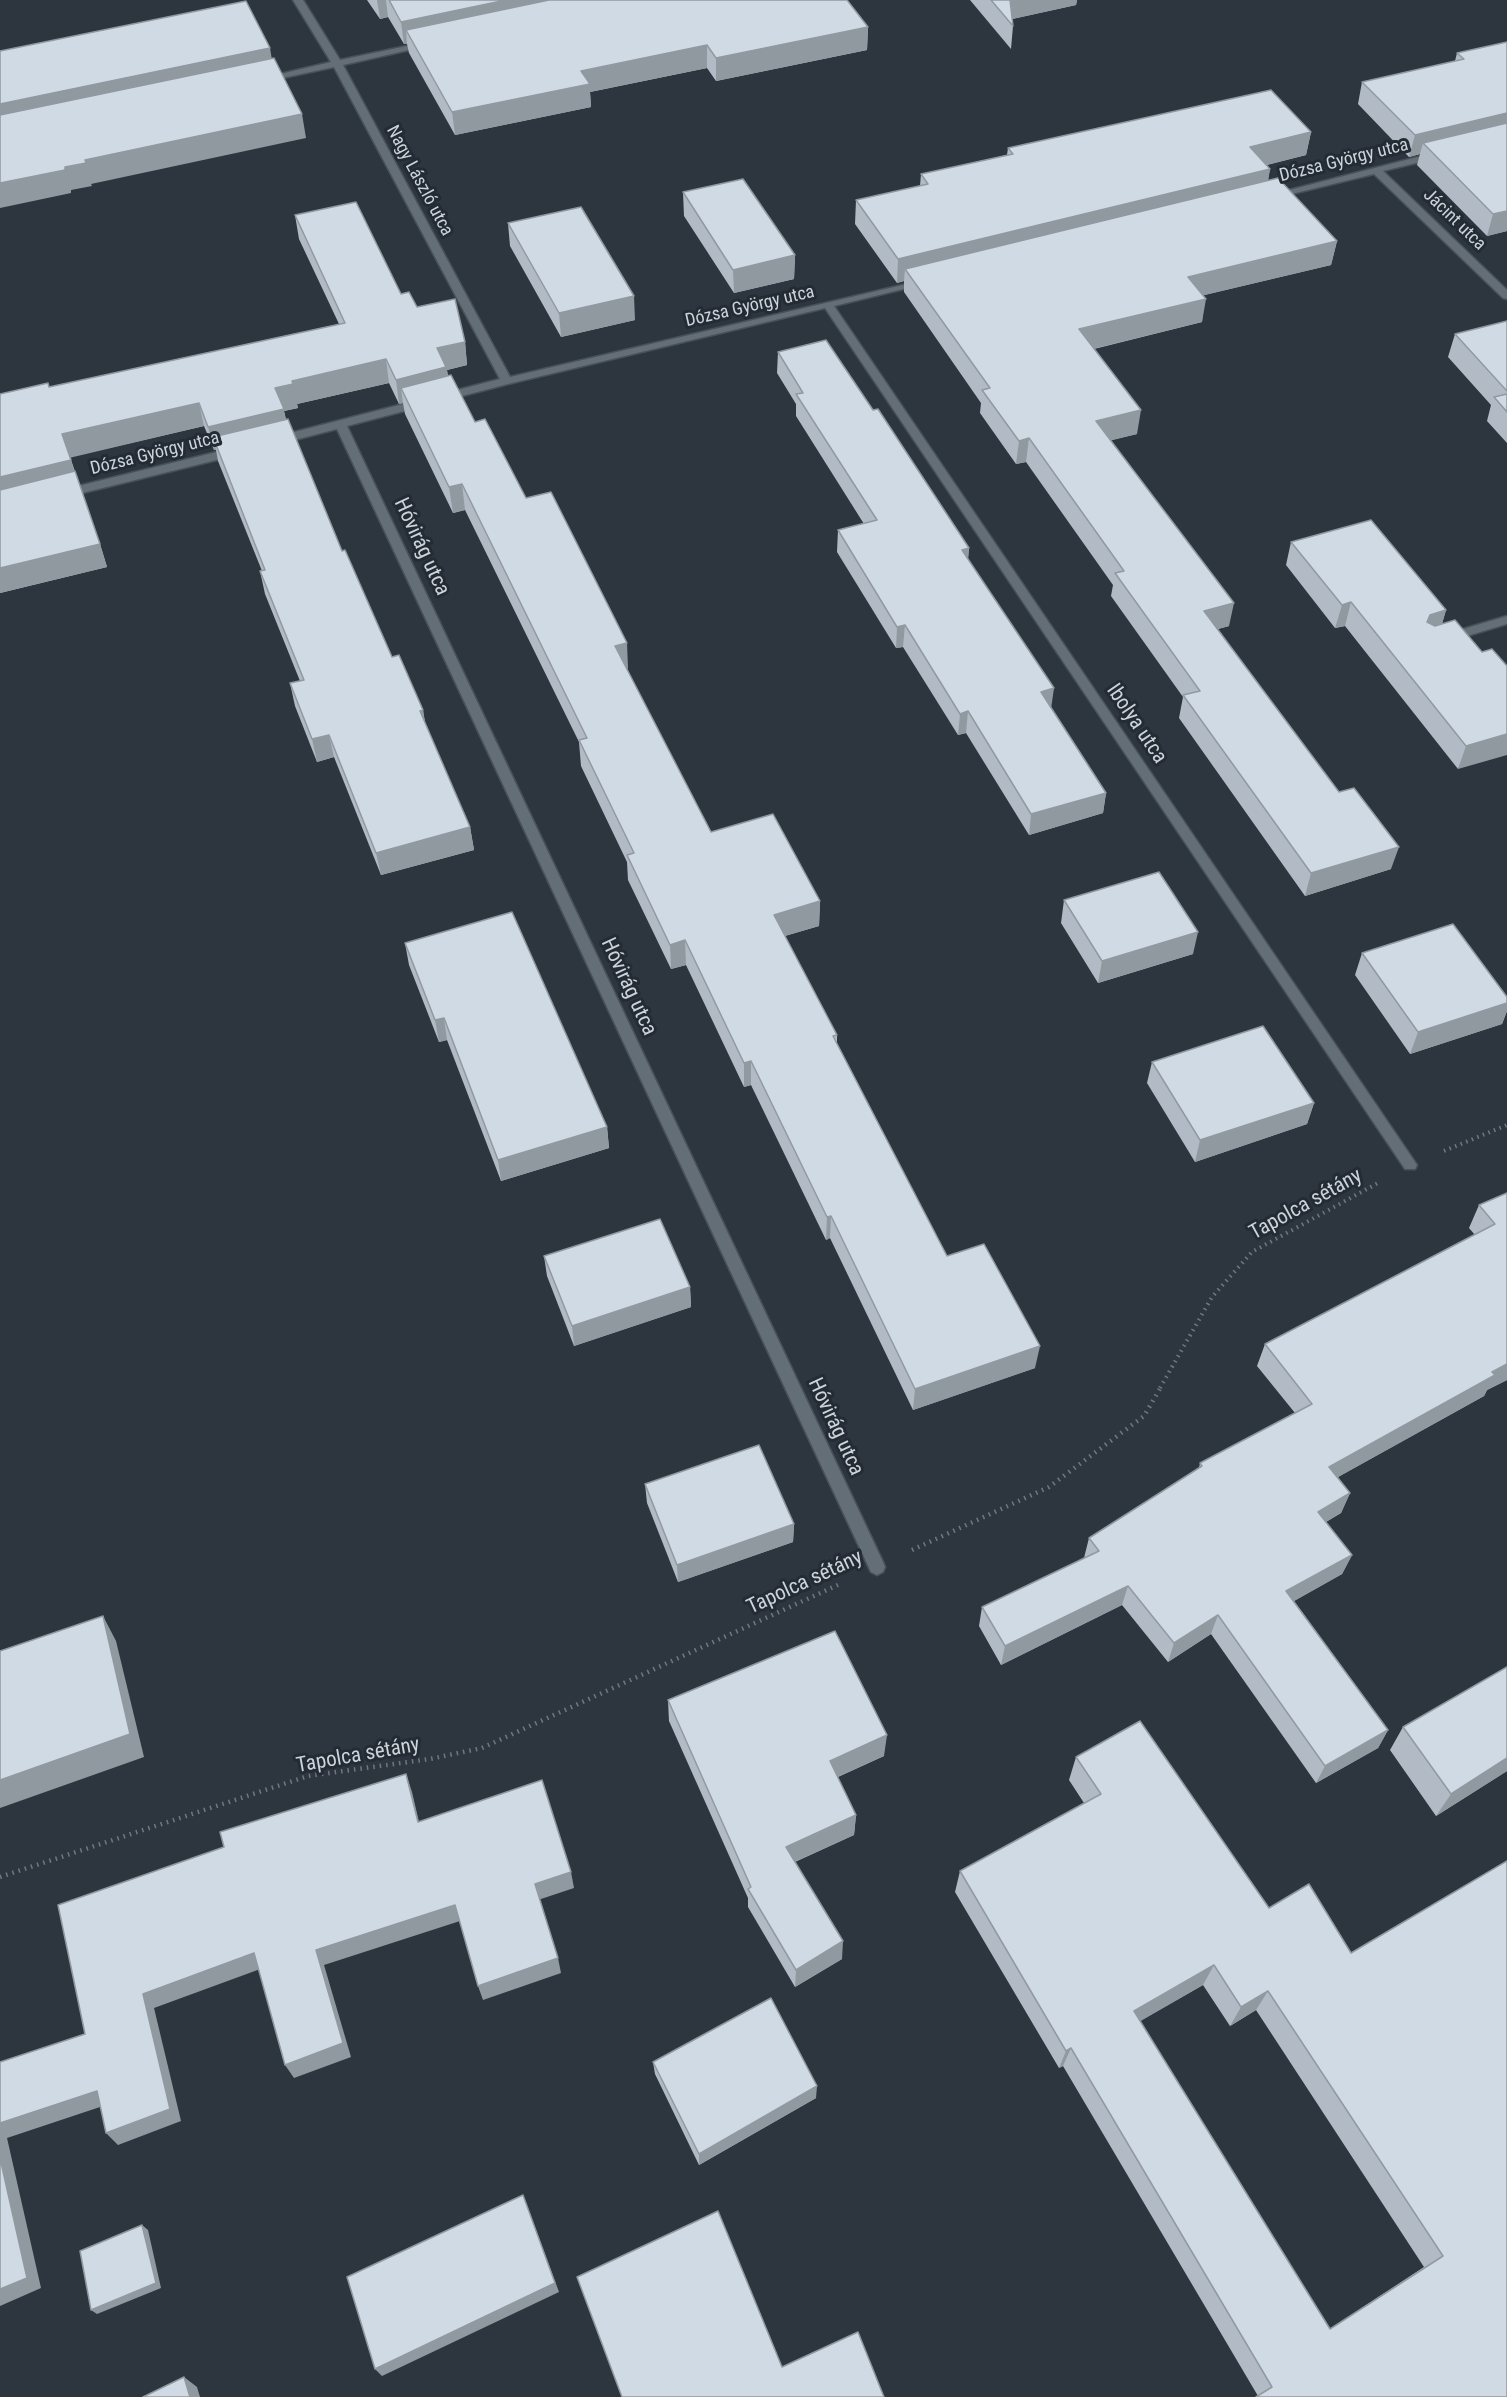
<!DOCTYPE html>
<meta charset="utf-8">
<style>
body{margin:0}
canvas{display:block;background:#2d363f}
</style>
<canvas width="1507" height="2397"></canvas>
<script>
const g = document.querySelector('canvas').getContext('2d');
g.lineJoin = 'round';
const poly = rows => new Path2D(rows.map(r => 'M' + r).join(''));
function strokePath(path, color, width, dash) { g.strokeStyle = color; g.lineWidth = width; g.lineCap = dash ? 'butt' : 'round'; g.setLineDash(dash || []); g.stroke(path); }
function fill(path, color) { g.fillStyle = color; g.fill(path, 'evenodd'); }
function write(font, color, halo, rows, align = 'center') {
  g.font = font + ' "Roboto Condensed",sans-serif'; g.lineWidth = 6; g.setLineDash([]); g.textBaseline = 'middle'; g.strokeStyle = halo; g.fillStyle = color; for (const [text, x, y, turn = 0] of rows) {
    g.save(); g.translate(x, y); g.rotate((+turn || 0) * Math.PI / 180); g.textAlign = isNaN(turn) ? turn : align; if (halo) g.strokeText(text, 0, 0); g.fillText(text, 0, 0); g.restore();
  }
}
const pathFar1 = poly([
 [1444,1151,1507,1125],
 [1160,1388,1212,1297,1252,1252,1378,1183]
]);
const path = poly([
 [912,1550,1049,1487,1144,1416,1161,1387],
 [0,1877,308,1776,430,1759,482,1748,840,1584]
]);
const minor = poly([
 [293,0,303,0,340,60,426,42,431,45,343,65,510,377,928,279,928,283,834,306,1417,1165,1415,1169,1405,1169,825,308,508,384,347,426,883,1562,885,1567,883,1572,877,1575,871,1572,337,429,275,445,269,441,271,438,500,379,334,67,264,82,259,79,331,62,293,0],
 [1437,152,1442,155,1441,157,1383,171,1507,290,1507,299,1503,298,1374,174,1271,199,1266,196,1437,152],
 [237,447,241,448,241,454,62,498,56,494,62,490,237,447],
 [1507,616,1507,624,1447,642,1441,638,1443,635,1507,616]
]);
const wall = poly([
 [367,0,847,0,868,27,867,50,716,81,707,68,590,92,591,107,455,135,409,53,407,44,404,44,388,17,380,19],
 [970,0,1077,0,1076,5,1012,19,1013,26,1011,49],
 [1507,42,1507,231,1487,236,1417,165,1420,154,1409,157,1358,104,1362,82,1455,61,1457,53],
 [1311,132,1306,155,1267,165,1270,169,1268,180,1337,241,1331,265,1204,295,1202,322,1094,349,1137,434,1111,440,1229,626,1218,629,1391,869,1305,896,1179,718,1183,697,1111,596,1113,585,1026,462,1016,464,980,413,981,403,904,292,904,281,897,283,855,224,856,200,920,186,921,174,1007,155,1008,148],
 [683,192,795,255,794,279,734,293,684,216],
 [295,215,401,294,417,307,465,342,467,365,447,370,448,376,475,422,526,498,628,668,627,669,711,832,820,901,819,926,785,936,837,1035,837,1043,947,1256,1035,1368,913,1410,830,1238,826,1240,751,1085,744,1087,686,965,671,969,628,880,627,862,581,766,579,742,465,510,453,513,405,414,403,403,399,404,389,383,297,404,298,408,284,411,286,419,342,551,392,657,423,710,425,724,470,827,474,850,381,875,334,757,317,762,295,706,290,683,300,681,265,594,260,571,262,571,218,461,216,450,214,450,204,426,70,457,100,544,107,567,0,593,0,394,49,387,339,324,299,239],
 [508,223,635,320,561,337,510,246],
 [1507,321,1507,443,1487,421,1491,405,1448,357,1455,334],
 [778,352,873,410,969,548,968,559,1051,707,1106,793,1103,813,1029,835,966,733,958,735,903,647,896,648,837,552,838,530,864,524,796,416,796,404,777,373],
 [1291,542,1446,610,1442,624,1482,652,1507,666,1458,769,1345,626,1335,628,1286,565],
 [1064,900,1193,954,1098,983,1061,923],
 [405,943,607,1127,609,1148,501,1181,447,1040,439,1042,409,965],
 [1362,953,1507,997,1507,1011,1502,1024,1410,1054,1355,975],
 [1152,1062,1314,1103,1307,1124,1195,1162,1147,1083],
 [1507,1193,1507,1380,1487,1390,1484,1396,1338,1477,1350,1493,1341,1513,1326,1522,1352,1555,1342,1574,1294,1601,1388,1730,1378,1748,1316,1783,1211,1634,1168,1662,1122,1605,1001,1665,979,1626,982,1607,1084,1558,1089,1538,1199,1468,1200,1463,1295,1413,1257,1366,1265,1344,1475,1235,1469,1228,1479,1205],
 [544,1256,690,1287,691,1307,574,1346,547,1276],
 [645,1484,794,1524,793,1542,678,1582,647,1503],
 [668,1700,884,1756,838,1777,856,1815,854,1835,795,1862,842,1959,795,1987,748,1907,748,1898,669,1721],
 [1403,1727,1507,1771,1436,1816,1390,1750],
 [1076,1757,1269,1908,1351,1953,1507,2397,1258,2396,1063,2066,1059,2068,955,1892,960,1871,1084,1803,1069,1780],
 [1203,1985,1230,2026,1256,2010,1424,2267,1330,2329,1140,2021],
 [653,2062,816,2098,699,2165,655,2074]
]);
const shadedWall = poly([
 [377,0,386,0,388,17,380,19],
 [506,0,616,0,406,30,407,44,404,44,401,22],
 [1009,0,1077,0,1076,5,1008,20],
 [868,27,867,50,716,81,716,58],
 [707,45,707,68,590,92,591,107,455,135,452,112,581,71],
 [270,48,274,72,0,129,0,104],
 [1507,113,1507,134,1423,143,1420,154,1409,157,1415,135],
 [302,114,306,138,91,184,92,186,71,190,71,193,0,208,0,183,65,167,85,160],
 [1311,132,1306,155,1246,170,1250,147],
 [1270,169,1266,192,905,269,904,281,897,283,898,259],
 [1507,211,1507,231,1487,236,1493,214],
 [1337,241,1331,265,1184,300,1188,277],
 [795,255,794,279,734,293,733,270],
 [634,296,635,320,561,337,559,313],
 [1206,299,1202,322,1076,353,1079,329],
 [465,342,467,365,447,370,449,390,401,388,403,403,399,404,396,380,437,348],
 [386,359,389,383,297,404,298,408,284,411,288,432,213,437,216,450,214,450,208,427,275,388,292,381],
 [199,403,204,426,69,458,62,434],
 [1141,410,1137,434,1093,445,1096,421],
 [1029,438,1026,462,1016,464,1019,441],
 [71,460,78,484,0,503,0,477],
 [462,484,465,510,453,513,449,487],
 [100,544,107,567,0,593,0,568],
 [969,548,967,570,962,550],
 [1351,602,1345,626,1335,628,1342,605],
 [1234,603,1229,626,1200,634,1204,611],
 [1446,610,1439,633,1422,638,1430,615],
 [905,625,903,647,896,648,897,627],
 [627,643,628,668,617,671,615,646],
 [1054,688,1051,709,1041,692],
 [423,710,427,733,420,711],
 [968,711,966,733,958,735,960,714],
 [1507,734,1507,755,1458,769,1466,746],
 [329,735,334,757,317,762,312,739],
 [1106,793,1103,813,1029,835,1031,814],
 [470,827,474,850,381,875,376,853],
 [1399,847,1391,869,1305,896,1311,873],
 [820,901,819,926,774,939,774,915],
 [1198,932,1193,954,1098,983,1102,961],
 [685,940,686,965,671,969,670,945],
 [1507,1003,1507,1011,1502,1024,1410,1054,1418,1032],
 [444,1018,447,1040,439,1042,435,1020],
 [751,1061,751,1085,744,1087,744,1063],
 [1314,1103,1307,1124,1195,1162,1200,1140],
 [607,1127,609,1148,501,1181,498,1160],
 [831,1216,830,1238,826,1240,827,1217],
 [690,1287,691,1307,574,1346,572,1326],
 [1040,1346,1035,1368,913,1410,915,1389],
 [1507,1364,1507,1380,1487,1390,1484,1396,1320,1487,1329,1467],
 [1350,1493,1341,1513,1310,1531,1318,1512],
 [794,1524,793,1542,678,1582,677,1565],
 [1352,1555,1342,1574,1278,1610,1286,1591],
 [1128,1586,1122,1605,1001,1665,1005,1646],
 [1218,1615,1211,1634,1168,1662,1174,1643],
 [103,1616,116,1641,144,1757,0,1808,0,1780],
 [1388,1730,1378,1748,1316,1783,1325,1766],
 [887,1735,884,1756,828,1781,830,1761],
 [1507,1758,1507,1771,1436,1816,1451,1794],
 [406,1774,412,1792,423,1839,418,1822],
 [856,1815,854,1835,785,1866,786,1847],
 [571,1872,574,1888,538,1900,535,1884],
 [455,1905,460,1921,324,1965,351,2057,294,2078,285,2065,316,1950],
 [843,1941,842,1959,795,1987,796,1970],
 [254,1953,263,1968,154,2008,181,2121,118,2145,106,2133,143,1994],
 [558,1958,561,1973,483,2000,478,1986],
 [1214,1965,1203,1985,1125,2030,1134,2011],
 [1268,1991,1256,2010,1230,2026,1241,2007],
 [1071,2048,1063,2066,1059,2068,1066,2051],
 [817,2086,816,2098,699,2165,699,2154],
 [97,2091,109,2104,7,2138,41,2288,0,2306,0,2123],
 [523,2195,559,2292,382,2376,375,2369],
 [142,2225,148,2230,161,2288,97,2314,91,2310],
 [184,2377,197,2387,200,2397,190,2397]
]);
const building = poly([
 [389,0,506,0,401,22,389,0],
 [549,0,847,0,868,27,716,58,707,45,581,71,590,84,452,112,406,30,549,0],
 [991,0,1010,0,1013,26,991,0],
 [246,1,270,48,0,104,0,51,246,1],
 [1507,42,1507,113,1415,135,1362,82,1464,59,1457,53,1507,42],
 [274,58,302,114,85,160,86,163,65,167,65,170,0,183,0,115,274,58],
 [1271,90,1311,132,1250,147,1270,169,898,259,856,200,928,184,921,174,1013,154,1008,148,1271,90],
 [1507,123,1507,211,1493,214,1423,143,1507,123],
 [1278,178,1337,241,1188,277,1206,299,1079,329,1141,410,1096,421,1234,603,1204,611,1339,792,1354,788,1399,847,1311,873,1183,695,1200,691,1115,573,1124,571,1029,438,1019,441,982,390,990,388,905,269,1278,178],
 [743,179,795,255,733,270,683,192,743,179],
 [356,202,401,294,409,292,417,307,455,299,465,342,437,348,446,367,396,380,386,359,292,381,293,384,275,388,284,409,208,427,199,403,62,434,71,460,0,477,0,394,48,383,49,387,345,323,295,215,356,202],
 [581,207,634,296,559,313,508,223,581,207],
 [1507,321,1507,391,1455,334,1507,321],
 [826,340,873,410,878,409,969,548,962,550,1054,688,1041,692,1106,793,1031,814,968,711,960,714,905,625,897,627,838,530,877,520,796,394,803,393,778,352,826,340],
 [451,375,475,422,485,419,526,498,551,492,627,643,615,646,711,832,773,814,820,901,774,915,837,1035,833,1036,947,1256,984,1244,1040,1346,915,1389,831,1216,827,1217,751,1061,744,1063,685,940,670,945,627,855,634,853,579,740,587,738,462,484,449,487,401,388,451,375],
 [1507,394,1507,412,1494,397,1507,394],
 [288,419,342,551,345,550,392,657,399,655,423,710,420,711,470,827,376,853,329,735,312,739,290,683,304,680,260,571,265,570,213,437,288,419],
 [75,471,100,544,0,568,0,490,75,471],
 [1371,520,1446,610,1430,615,1427,622,1435,626,1455,620,1482,652,1492,649,1507,666,1507,734,1466,746,1351,602,1342,605,1291,542,1371,520],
 [1159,872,1198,932,1102,961,1064,900,1159,872],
 [512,912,607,1127,498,1160,444,1018,435,1020,405,943,512,912],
 [1453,924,1507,997,1507,1003,1418,1032,1362,953,1453,924],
 [1263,1026,1314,1103,1200,1140,1152,1062,1263,1026],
 [1507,1193,1507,1364,1492,1372,1495,1375,1329,1467,1350,1493,1318,1512,1352,1555,1286,1591,1388,1730,1325,1766,1218,1615,1174,1643,1128,1586,1005,1646,982,1607,1099,1551,1089,1538,1202,1466,1200,1463,1312,1404,1265,1344,1495,1224,1479,1205,1507,1193],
 [660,1219,690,1287,572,1326,544,1256,660,1219],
 [759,1445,794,1524,677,1565,645,1484,759,1445],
 [103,1616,130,1734,0,1780,0,1651,103,1616],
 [835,1631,887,1735,830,1761,856,1815,786,1847,843,1941,796,1970,748,1889,751,1887,668,1700,835,1631],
 [1507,1667,1507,1758,1451,1794,1403,1727,1507,1667],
 [1140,1721,1269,1908,1309,1884,1351,1953,1507,1861,1507,2397,1256,2397,1272,2387,1071,2048,1066,2051,960,1871,1101,1794,1076,1757,1140,1721],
 [1214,1965,1241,2007,1268,1991,1443,2256,1330,2329,1134,2011,1214,1965],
 [406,1774,418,1822,542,1780,571,1872,535,1884,558,1958,478,1986,455,1905,316,1950,343,2043,285,2065,254,1953,143,1994,170,2109,106,2133,97,2091,0,2123,0,2062,85,2034,58,1905,224,1847,220,1832,406,1774],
 [771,1998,817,2086,699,2154,653,2062,771,1998],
 [0,2158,27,2278,0,2289,0,2158],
 [523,2195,555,2283,375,2369,347,2277,523,2195],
 [718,2211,782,2367,858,2332,884,2397,622,2397,577,2277,718,2211],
 [142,2225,156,2283,91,2310,80,2251,142,2225],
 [184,2377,190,2397,143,2397,184,2377]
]);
const farStreetnames = [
 ["Dózsa György utca",1344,161,-14],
 ["Nagy László utca",419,181,62],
 ["Jácint utca",1454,220,44],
 ["Dózsa György utca",750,307,-13],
 ["Dózsa György utca",155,454,-14]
];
const streetNames = [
 ["Hóvirág utca",421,547,65],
 ["Ibolya utca",1136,724,56],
 ["Hóvirág utca",628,987,65],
 ["Tapolca sétány",1306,1205,-29],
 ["Hóvirág utca",835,1427,65],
 ["Tapolca sétány",805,1583,-25],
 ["Tapolca sétány",358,1756,-10]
];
strokePath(minor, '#495157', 3);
strokePath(pathFar1, '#70777f', 4, [1.5, 4.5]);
strokePath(path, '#70777f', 4.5, [1.5, 5]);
fill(minor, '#646e77');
fill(wall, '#b2bbc5');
fill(shadedWall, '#9199a0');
fill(building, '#cfdae5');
strokePath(building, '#9199a0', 1.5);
write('18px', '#cdd3d8', '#232c34', farStreetnames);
write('21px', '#cdd3d8', '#232c34', streetNames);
</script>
